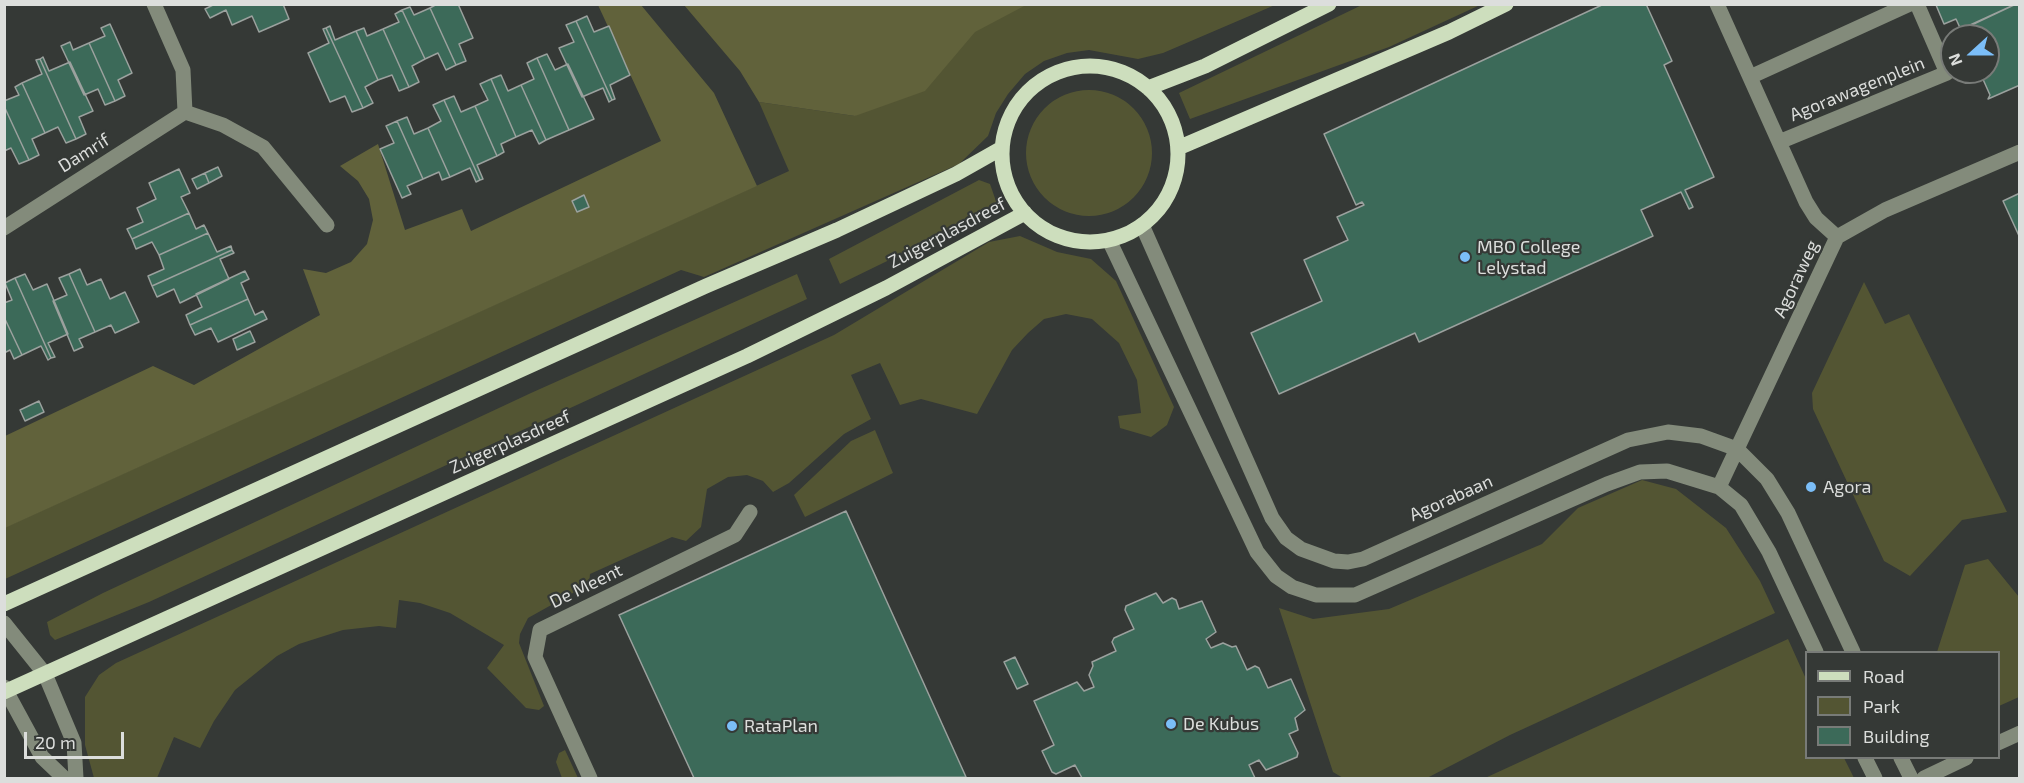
<!DOCTYPE html>
<style>
body{margin:0}
#map{position:relative;width:2024px;height:783px;overflow:hidden;background:#353936;font-family:"Exo 2",sans-serif}
canvas{display:block}
.frame{position:absolute;inset:0;border:6px solid #dcdedc;pointer-events:none}
.legend{position:absolute;left:1805px;top:651px;width:195px;height:108px;box-sizing:border-box;background:#353936;border:2px solid #787b78;margin:0;padding:8px 10px;list-style:none;font-size:18px;color:#dcdedc}
.legend li{display:flex;align-items:center;gap:12px;height:30px}
.legend b{width:30px;border:2px solid #787b78}
.north{position:absolute;left:1940px;top:24px;width:60px;height:60px;box-sizing:border-box;background:#353936;border:2px solid #787b78;border-radius:50%;rotate:249deg;font-size:16px;font-weight:700;line-height:24px;text-align:center;color:#dcdedc}
.north::after{content:'';display:block;margin:auto;width:21px;height:27px;background:#7bbef8;clip-path:polygon(50% 0,100% 100%,50% 72%,0 100%)}
.scale{position:absolute;left:24px;top:732px;width:100px;height:27px;box-sizing:border-box;border:3px solid #dcdedc;border-top:0;padding-left:8px;font-size:18px;line-height:21px;white-space:nowrap;color:#dcdedc;-webkit-text-stroke:4px #353936;paint-order:stroke}
</style>
<div id="map">
<canvas width="2024" height="783"></canvas>
<div class="frame"></div>
<ul class="legend">
<li><b style="height:8px;background:#cddebd"></b>Road</li>
<li><b style="height:16px;background:#535533"></b>Park</li>
<li><b style="height:16px;background:#3c6a59"></b>Building</li>
</ul>
<div class="north">N</div>
<div class="scale">20 m</div>
</div>
<script>
const g = document.querySelector('canvas').getContext('2d');
g.lineJoin = 'round';
function fill(path, color) { g.fillStyle = color; g.fill(path, 'evenodd'); }
const poly = rows => new Path2D(rows.map(r => 'M' + r).join(''));
function strokePath(path, color, width, dash) { g.strokeStyle = color; g.lineWidth = width; g.lineCap = dash ? 'butt' : 'round'; g.setLineDash(dash || []); g.stroke(path); }
function write(font, color, halo, rows, align = 'center') {
  g.font = font + ' "Exo 2",sans-serif'; g.lineWidth = 4.5; g.setLineDash([]); g.textBaseline = 'middle'; g.strokeStyle = halo; g.fillStyle = color; for (const [text, x, y, turn = 0] of rows) {
    g.save(); g.translate(x, y); g.rotate((+turn || 0) * Math.PI / 180); g.textAlign = isNaN(turn) ? turn : align; if (halo) g.strokeText(text, 0, 0); g.fillText(text, 0, 0); g.restore();
  }
}
const green = poly([
 [1364,4,1480,5,1389,47,1190,119,1179,93],
 [990,5,1275,5,1163,53,1138,59,1089,50,1067,53,1044,61,1025,74,1008,94,996,113,988,136,959,164,704,277,681,270,5,579,4,528,789,171,759,102,855,116],
 '1026 153a63 63 0 1 1 126 0a63 63 0 1 1-126 0Z',
 [979,180,990,184,998,207,840,284,829,259],
 [1020,236,1057,252,1091,259,1116,281,1174,407,1167,425,1151,437,1120,428,1118,416,1141,413,1137,380,1119,343,1092,319,1066,314,1044,319,1028,333,1012,350,977,414,921,399,900,405,880,363,851,375,871,419,844,434,789,483,773,492,763,481,747,475,728,477,707,489,701,527,686,541,672,537,590,574,589,584,528,618,520,634,519,643,544,706,539,710,526,708,487,668,504,645,450,613,420,603,399,600,396,628,379,626,343,630,299,644,277,656,235,690,214,721,200,748,174,737,157,778,94,778,85,745,85,697,99,675,116,663,834,335,989,242],
 [797,274,807,299,149,602,55,640,50,635,47,622,103,593,531,393],
 [1864,282,1885,324,1909,314,2007,512,1962,520,1910,576,1884,561,1813,409,1812,393],
 [875,430,893,473,805,517,794,495,851,441],
 [1642,480,1676,489,1726,528,1760,581,1775,613,1510,735,1427,778,1343,778,1333,772,1279,608,1313,619,1389,609,1542,544,1578,508],
 [1988,559,2019,597,2019,697,1999,706,1998,652,1937,652,1965,565],
 [1788,639,1806,679,1806,758,1844,758,1854,778,1485,778],
 [565,750,578,778,562,778,556,762,559,753]
]);
const forest = poly([
 [598,5,641,5,714,93,757,186,5,528,5,436,153,366,194,385,320,315,303,269,326,273,351,262,367,244,373,220,369,199,358,181,340,166,378,144,405,230,462,209,471,231,661,141],
 [684,5,1026,5,975,32,925,91,855,116,759,102,740,71]
]);
const building = poly([
 [215,4,283,4,289,19,259,32,252,16,232,25,226,10,210,18,205,9,215,4],
 [437,4,458,4,473,38,459,44,466,61,456,65,430,8,437,4],
 [1604,4,1646,4,1672,61,1664,65,1714,177,1685,190,1693,207,1689,209,1681,192,1641,210,1653,236,1419,342,1415,333,1279,394,1251,333,1322,301,1304,260,1348,240,1337,217,1364,205,1362,202,1356,205,1324,134,1604,4],
 [2016,4,1961,30,1956,19,1944,24,1936,5,2016,4],
 [2016,4,2020,4,2020,85,1988,99,1990,95,1982,77,1979,79,1977,76,1981,75,1980,72,1988,72,1988,36,1963,36,1957,31,2016,4],
 [410,7,414,15,430,8,456,65,446,70,438,53,425,59,402,10,410,7],
 [402,10,425,59,412,66,419,82,409,87,383,29,399,22,395,14,402,10],
 [587,16,594,32,609,26,630,75,610,85,615,99,612,100,576,21,587,16],
 [576,21,612,100,609,102,603,88,582,97,559,48,574,42,566,25,576,21],
 [110,24,132,73,118,80,125,96,115,101,89,43,105,36,101,28,110,24],
 [330,26,335,40,356,31,378,80,365,87,373,103,363,108,326,28,330,26],
 [326,28,363,108,352,112,345,96,330,102,308,53,329,43,323,29,326,28],
 [364,28,367,36,383,29,409,87,399,91,392,75,378,80,356,31,364,28],
 [70,42,73,50,89,43,115,101,105,105,98,89,84,95,61,46,70,42],
 [547,54,555,70,568,64,594,119,569,130,537,58,547,54],
 [43,57,49,71,70,62,93,111,79,117,86,134,76,139,40,59,43,57],
 [537,58,569,130,546,140,521,85,534,79,527,63,537,58],
 [40,59,76,139,66,143,58,127,45,133,22,83,42,74,36,60,40,59],
 [501,75,508,91,521,85,546,140,539,144,532,130,516,137,491,79,501,75],
 [491,79,516,137,501,144,504,152,497,156,475,106,488,100,480,84,491,79],
 [22,83,45,133,32,139,39,155,29,160,4,106,4,101,19,95,15,87,22,83],
 [454,96,461,112,475,106,497,156,477,165,483,179,480,180,444,100,454,96],
 [444,100,480,180,476,182,470,168,450,177,428,128,441,121,433,105,444,100],
 [4,106,29,160,19,164,11,148,4,151,4,106],
 [407,117,414,134,428,128,450,177,442,180,439,172,423,179,397,121,407,117],
 [397,121,423,179,407,186,411,194,402,198,380,149,394,143,386,126,397,121],
 [218,167,222,176,209,183,205,173,218,167],
 [179,169,190,193,181,197,189,213,132,239,127,229,143,222,137,208,156,199,149,183,179,169],
 [205,173,209,183,197,189,192,179,205,173],
 [2020,193,2020,238,2003,201,2020,193],
 [584,195,589,207,577,212,572,201,584,195],
 [189,213,196,229,204,225,208,233,159,255,152,242,136,249,132,239,189,213],
 [208,233,217,252,231,246,232,250,152,286,148,276,164,269,159,255,208,233],
 [232,250,234,253,220,259,229,279,180,303,174,289,157,297,152,286,232,250],
 [80,269,87,285,101,279,110,299,125,292,139,322,115,333,111,325,95,332,69,274,80,269],
 [245,271,249,279,241,283,248,299,190,325,186,315,202,307,196,294,245,271],
 [25,274,33,290,47,284,68,334,48,343,55,357,51,358,15,278,25,274],
 [69,274,95,332,79,339,83,347,74,351,53,301,67,295,59,278,69,274],
 [15,278,51,358,48,360,41,346,22,355,4,317,4,303,12,300,5,283,15,278],
 [248,299,255,315,263,311,267,319,218,342,211,328,195,335,190,325,248,299],
 [4,317,22,355,14,359,10,350,4,353,4,317],
 [250,331,255,342,237,350,233,339,250,331],
 [39,401,44,412,25,421,20,410,39,401],
 [846,511,966,777,694,778,619,615,846,511],
 [1156,593,1163,603,1172,598,1176,600,1179,609,1202,601,1216,632,1206,639,1211,648,1223,643,1232,647,1236,646,1247,670,1255,666,1259,668,1268,688,1291,679,1305,710,1295,718,1298,730,1289,734,1298,753,1297,757,1266,770,1259,760,1249,765,1255,778,1082,778,1075,765,1056,774,1052,772,1042,751,1054,745,1034,701,1077,682,1084,691,1094,687,1089,675,1093,666,1092,662,1116,651,1112,642,1114,638,1134,629,1125,610,1126,606,1156,593],
 [1015,657,1028,684,1017,689,1004,662,1015,657]
]);
const minor = poly([
 [1717,4,1806,202,1816,218,1837,237],
 [1750,77,1910,4],
 [185,112,223,125,263,147,327,225],
 [1779,142,1947,73,1917,4],
 [1142,225,1272,518,1286,538,1301,549,1334,561,1348,562,1363,559,1628,440,1668,432,1701,436,1737,449,1767,479,1788,513,1853,652],
 [4,228,185,112,183,70,154,4],
 [1109,240,1257,552,1276,576,1292,587,1316,595,1355,595,1607,484,1640,472,1667,471,1719,487,1741,505,1769,552,1816,652],
 [1719,487,1837,237,1885,210,2020,152],
 [4,623,45,674,74,743,76,778],
 [4,687,42,757,64,778],
 [1998,743,2020,733],
 [1865,758,1875,778],
 [1901,758,1911,778],
 [590,778,535,657,540,630,735,535,750,512],
 [1924,778,1966,758]
]);
const major = poly([
 '1002 154a88 88 0 1 1 176 0a88 88 0 1 1-176 0Z',
 [1148,88,1205,66,1329,4],
 [1178,148,1449,32,1506,4],
 [4,604,706,286,837,230,956,174,1002,148],
 [4,692,747,356,886,288,1025,213]
]);
const markers = [
 [1465,257,6,"#7bbef8"],
 [1811,487,6,"#7bbef8"],
 [1171,724,6,"#7bbef8"],
 [732,726,6,"#7bbef8"]
];
const streetNames = [
 ["Agorawagenplein",1857,89,-22],
 ["Damrif",84,153,-32],
 ["Zuigerplasdreef",947,233,-28],
 ["Agoraweg",1796,279,-65],
 ["Zuigerplasdreef",510,442,-24],
 ["Agorabaan",1451,498,-24],
 ["De Meent",586,586,-26]
];
const poiNames = [
 ["MBO College",1477,247],
 ["Lelystad",1477,268],
 ["Agora",1823,487],
 ["De Kubus",1183,724],
 ["RataPlan",744,726]
];
fill(green, '#535533');
fill(forest, '#61623b');
fill(building, '#3c6a59');
strokePath(building, '#9ba19e', 1.5);
strokePath(minor, '#838b7b', 15);
strokePath(major, '#cddebd', 15);
for (const [x, y, r, color] of markers) { const dot = new Path2D(); dot.arc(x, y, r, 0, 2 * Math.PI); g.fillStyle = color; g.fill(dot); strokePath(dot, '#353936', 2); }
write('18px', '#dcdedc', '#353936', streetNames);
write('18px', '#dcdedc', '#353936', poiNames, 'left');
</script>
